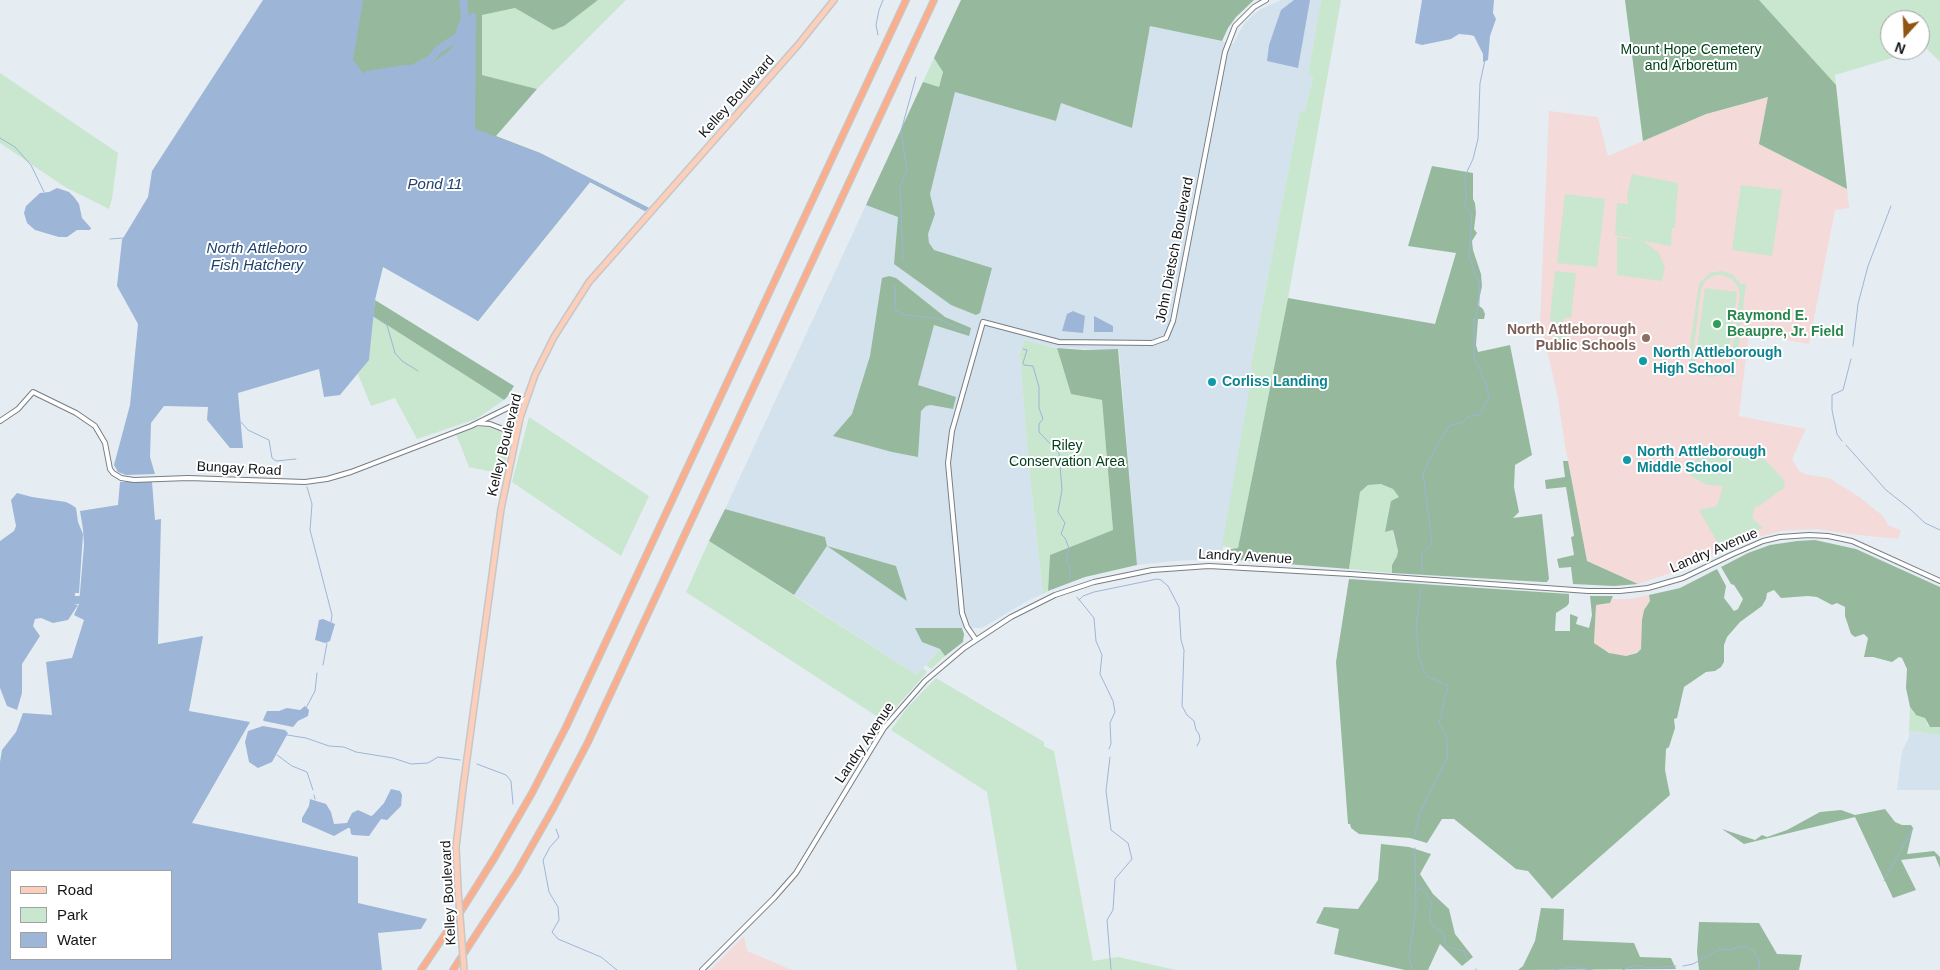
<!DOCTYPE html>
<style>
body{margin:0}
#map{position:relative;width:1940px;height:970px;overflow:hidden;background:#e5edf3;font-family:Arial,sans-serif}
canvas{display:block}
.legend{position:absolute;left:10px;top:870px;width:162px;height:90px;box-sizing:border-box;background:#fff;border:1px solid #a0a1a2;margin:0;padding:6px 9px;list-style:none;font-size:15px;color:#121517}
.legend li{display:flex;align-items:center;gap:10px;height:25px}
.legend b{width:25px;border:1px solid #a0a1a2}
.north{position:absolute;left:1880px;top:10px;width:50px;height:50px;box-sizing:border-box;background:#fff;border:1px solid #a0a1a2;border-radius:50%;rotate:200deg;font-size:14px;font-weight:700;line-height:20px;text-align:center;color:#121517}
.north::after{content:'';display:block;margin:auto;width:18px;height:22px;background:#905415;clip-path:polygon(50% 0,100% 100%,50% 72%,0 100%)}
</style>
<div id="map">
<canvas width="1940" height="970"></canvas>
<ul class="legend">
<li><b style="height:6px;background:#fdceba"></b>Road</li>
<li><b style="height:14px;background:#c9e6cf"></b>Park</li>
<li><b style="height:14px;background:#9db5d7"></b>Water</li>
</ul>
<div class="north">N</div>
</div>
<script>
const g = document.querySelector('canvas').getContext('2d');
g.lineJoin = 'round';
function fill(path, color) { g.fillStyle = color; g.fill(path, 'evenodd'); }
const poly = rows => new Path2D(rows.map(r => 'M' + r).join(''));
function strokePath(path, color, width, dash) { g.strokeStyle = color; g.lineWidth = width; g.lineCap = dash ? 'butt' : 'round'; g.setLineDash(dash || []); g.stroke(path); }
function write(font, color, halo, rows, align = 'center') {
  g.font = font + ' Arial,sans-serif'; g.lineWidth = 4; g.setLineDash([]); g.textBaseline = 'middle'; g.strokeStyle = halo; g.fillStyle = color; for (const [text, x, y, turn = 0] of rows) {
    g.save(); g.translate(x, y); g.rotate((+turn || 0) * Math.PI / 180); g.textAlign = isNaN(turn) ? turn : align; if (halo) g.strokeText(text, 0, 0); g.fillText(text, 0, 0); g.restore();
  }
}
const built = poly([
 [1281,0,1321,0,1308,75,1313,76,1305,112,1300,112,1251,364,1257,366,1221,559,1175,561,1137,565,1119,350,1060,348,1024,340,1020,354,1028,459,1043,594,1027,601,982,628,916,628,922,642,940,649,917,675,794,595,827,546,825,537,725,509,923,82,1056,121,1061,103,1132,128,1150,25,1233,44,1244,24,1252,16,1259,10],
 [1909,731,1940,735,1940,790,1897,790,1902,751,1909,737]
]);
const education = poly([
 [1769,97,1759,144,1847,189,1849,208,1835,210,1809,344,1749,333,1739,416,1806,429,1792,459,1799,471,1805,474,1829,478,1858,496,1883,516,1889,526,1901,530,1898,539,1849,534,1817,529,1781,531,1741,542,1682,569,1638,584,1587,561,1565,445,1557,393,1540,321,1549,111,1598,117,1608,156,1706,114],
 [1649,595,1650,601,1644,610,1641,649,1637,652,1626,656,1617,656,1598,647,1594,643,1596,605,1608,604,1613,599,1631,599],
 [744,936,747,951,792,970,710,970]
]);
const green = poly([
 [598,0,626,0,537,89,482,75,481,15,515,8,553,30],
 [1321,0,1341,0,1288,298,1238,549,1222,546,1252,375,1251,364,1300,111,1305,112,1313,76,1308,75],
 [1625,0,1940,0,1940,62,1920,42,1920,20,1890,20,1890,50,1899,50,1899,56,1835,75,1847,189,1759,144,1768,97,1706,114,1643,141],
 [934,58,943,72,939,87,923,82],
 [0,73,118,153,112,199,109,209,65,187,0,143],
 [1632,174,1678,183,1675,228,1672,228,1671,246,1643,241,1658,252,1665,267,1662,281,1617,275,1617,237,1642,241,1615,235,1617,203,1628,204,1627,196],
 [1741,185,1782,190,1772,256,1732,250],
 [1565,194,1605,199,1597,267,1557,263],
 [1555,271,1576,273,1571,318,1563,318,1567,339,1555,341,1550,316],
 [1721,271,1732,274,1741,284,1746,284,1735,377,1729,376,1730,370,1723,375,1711,377,1700,374,1694,369,1689,359,1689,351,1699,284,1710,273],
 [1716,275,1722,275,1732,279,1738,287,1740,294,1731,360,1726,368,1713,373,1703,371,1698,367,1693,355,1701,289,1706,280],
 [1705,288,1737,292,1728,359,1696,355],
 [373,316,504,400,476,419,417,439,395,398,371,406,358,374,369,359],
 [1024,340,1057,348,1071,394,1102,400,1113,530,1050,555,1048,591,1043,594,1028,459,1020,354],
 [529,417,649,496,621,556,512,482],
 [475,427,485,427,493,428,500,431,507,438,509,448,503,474,469,467,456,434],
 [1718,446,1729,463,1733,453,1757,461,1761,456,1784,480,1785,487,1758,507,1756,505,1752,518,1763,528,1720,547,1699,510,1717,506,1723,486,1707,485,1691,476,1684,467],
 [1381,484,1393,489,1399,497,1386,532,1393,530,1393,534,1398,551,1397,556,1392,565,1392,573,1349,569,1360,492,1368,485],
 [709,541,917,675,923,668,927,672,884,721,686,592],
 [940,649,945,656,931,669,926,665],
 [936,678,1044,742,1044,746,1054,751,1093,961,1118,957,1176,970,1017,970,987,792,891,730,906,709],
 [1910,707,1914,714,1925,717,1927,725,1930,726,1940,727,1940,735,1909,731]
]);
const forest = poly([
 [263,0,598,0,564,26,553,30,515,8,482,15,482,75,537,89,496,136,540,153,649,208,645,211,590,182,478,321,359,245],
 [961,0,1254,0,1236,17,1228,28,1222,41,1150,26,1132,128,1061,103,1056,121,955,92,930,194,935,214,928,234,929,243,934,250,992,268,980,313,976,315,951,305,894,264,898,217,866,205,923,82,939,87,943,72,934,58],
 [1625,0,1759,0,1836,85,1847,189,1759,144,1768,97,1706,114,1643,141],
 [1432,166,1473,173,1473,199,1475,203,1476,213,1474,229,1477,233,1472,241,1473,250,1481,274,1482,286,1478,305,1483,309,1485,314,1484,319,1478,319,1476,345,1478,352,1510,345,1532,455,1515,465,1514,487,1519,512,1513,518,1542,514,1549,579,1547,582,1543,582,1392,573,1392,565,1397,556,1398,551,1393,530,1385,532,1391,501,1399,497,1393,489,1381,484,1368,485,1360,492,1349,569,1225,559,1230,549,1238,548,1288,298,1435,324,1456,253,1408,246],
 [889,276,896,278,945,317,971,328,969,336,934,325,918,385,956,397,953,409,931,405,926,406,921,411,918,457,892,452,833,436,852,414,870,356,882,278],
 [375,300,514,386,507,397,504,400,373,316],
 [1057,348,1084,350,1118,349,1137,565,1085,577,1048,591,1050,555,1113,530,1102,400,1071,394],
 [1563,461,1568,461,1587,561,1638,584,1614,586,1573,584,1571,567,1559,568,1557,559,1574,555,1571,537,1574,536,1566,487,1546,489,1545,480,1565,477],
 [725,509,825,537,827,546,896,566,907,601,827,546,794,595,709,541],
 [1815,540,1856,549,1940,587,1940,727,1930,727,1925,718,1916,715,1910,707,1906,688,1907,669,1902,658,1899,657,1892,662,1873,657,1864,657,1868,638,1864,634,1855,637,1851,634,1845,616,1845,607,1837,603,1832,605,1817,597,1808,596,1781,598,1774,590,1767,593,1766,599,1762,606,1740,622,1727,637,1724,645,1724,662,1721,667,1715,671,1706,672,1684,687,1677,718,1674,719,1675,728,1669,747,1666,749,1665,770,1670,795,1552,899,1528,871,1516,869,1454,819,1442,819,1427,843,1410,838,1359,834,1351,828,1350,824,1348,824,1336,662,1349,579,1569,594,1569,603,1567,606,1556,613,1555,631,1570,631,1570,614,1578,617,1576,624,1589,628,1592,615,1590,596,1613,596,1610,603,1596,605,1594,643,1609,653,1626,656,1637,653,1641,649,1642,620,1644,610,1650,601,1649,595,1680,588,1717,569,1726,586,1724,598,1734,611,1738,609,1743,599,1734,585,1731,584,1721,567,1748,553,1770,545,1797,541],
 [915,628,962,628,964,634,963,642,945,656,940,649,922,642],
 [1885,809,1895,822,1902,825,1911,825,1913,828,1907,854,1934,851,1940,857,1940,868,1935,856,1901,860,1916,890,1893,898,1855,817,1744,844,1722,829,1755,840,1762,835,1767,837,1787,830,1820,812,1841,810,1855,815],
 [1381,844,1409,847,1431,854,1420,874,1433,894,1449,909,1455,934,1473,957,1462,966,1440,944,1428,970,1405,970,1334,954,1339,929,1316,923,1324,907,1358,909,1378,880],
 [1541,908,1564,909,1563,940,1634,943,1640,957,1671,958,1676,969,1518,970,1523,966,1535,941],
 [1699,922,1759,923,1777,954,1802,955,1799,970,1699,970,1697,952]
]);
const water = poly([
 [263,0,363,0,353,60,367,78,372,75,406,66,422,62,433,63,450,50,465,26,472,12,476,14,475,129,540,153,649,208,645,211,590,182,478,321,383,267,375,300,369,360,340,395,324,397,319,369,238,393,243,448,230,448,207,420,208,407,164,406,151,423,150,457,155,474,126,475,118,472,114,465,130,405,138,324,117,286,122,240,148,197,152,171],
 [1294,0,1310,0,1298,68,1267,61,1269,45,1281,10],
 [1422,0,1494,0,1493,13,1496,19,1490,36,1488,60,1483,62,1483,54,1474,36,1470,35,1459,34,1451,39,1422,45,1415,43],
 [57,188,69,192,74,197,79,204,82,218,91,228,90,230,77,230,67,237,59,237,35,230,27,223,24,213,26,206,40,193,49,192],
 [1073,311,1085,316,1083,333,1062,331,1067,314],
 [1094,316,1113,326,1113,332,1094,332],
 [120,482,152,482,155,520,161,519,158,644,203,636,189,711,250,722,192,823,358,857,358,903,427,919,421,929,378,933,382,970,0,970,0,762,2,750,16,732,23,713,52,715,46,662,72,658,84,620,74,615,79,604,84,545,83,529,80,511,118,505],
 [11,871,171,871,171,959,11,959],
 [17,493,32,497,66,502,72,505,76,508,78,522,83,534,79,593,75,593,74,604,78,605,68,620,53,623,41,618,35,619,33,626,40,636,22,664,22,693,17,710,7,706,0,688,0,541,14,531,16,526,11,500],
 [323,619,335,624,330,641,325,643,315,640,319,620],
 [305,706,309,710,308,716,298,721,293,727,264,721,263,720,267,711,279,711,287,708,300,710],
 [263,726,285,730,288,733,272,762,258,768,249,762,245,742,248,731],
 [391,789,400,791,402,795,401,806,387,820,381,819,369,836,353,835,351,834,350,828,348,828,334,836,302,822,302,818,309,806,310,799,326,804,331,812,334,824,347,823,352,813,358,810,371,816,373,815,384,803]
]);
const stream = poly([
 [878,35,876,25,879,10,883,0],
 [0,138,15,147,31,165,44,192],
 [110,239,124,238],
 [903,260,900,186,907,171,901,131,916,77],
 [895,286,895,310,905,315,936,318,970,333],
 [373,316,387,325,395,353,402,361,418,371],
 [1853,346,1858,304,1868,266,1891,206],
 [1023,349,1027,350,1023,363,1024,365,1033,366,1039,387,1039,408,1043,419,1039,424,1039,432,1059,453,1062,490,1058,512,1065,523,1061,534,1065,538,1069,548,1066,561,1070,567,1070,579],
 [241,422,248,430,269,440,272,458,276,461,296,459],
 [1842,441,1837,434,1832,410,1832,395,1843,390,1851,359],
 [1846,445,1886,490,1910,509,1925,523,1940,530],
 [307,487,312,504,310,530,332,615,331,622],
 [1422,571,1422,554,1432,543,1423,473,1436,447,1450,425,1462,423,1469,416,1479,415,1489,397,1486,383,1474,357,1474,320,1479,305,1479,282,1469,257,1472,214,1464,205,1466,198,1465,176,1473,159,1478,139,1480,83,1485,60],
 [1077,597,1094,618,1096,641,1102,655,1100,674,1113,701,1115,712,1110,723,1111,744,1109,749],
 [1079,600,1083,596,1094,592,1157,579,1161,580,1168,586,1179,607,1181,640,1184,650,1182,706,1187,715,1194,721,1196,730,1199,734,1200,740,1197,746],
 [323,665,327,643],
 [306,708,315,691,317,673],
 [287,735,306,738,329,746,344,747,356,752,393,758,411,764,428,763,438,757,460,760],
 [277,755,292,766,307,772,313,790],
 [1110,757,1106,791,1111,830,1128,843,1132,859,1115,879,1113,910,1107,920,1111,970],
 [477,764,506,775,511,781,513,804],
 [314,795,315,799],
 [556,829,559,837,550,847,543,860,549,892,558,907,559,920,552,932,558,939,601,957,617,970],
 [1414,837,1420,813,1447,759,1447,738,1439,723,1448,685,1426,676,1419,658,1416,625,1421,588],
 [1884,881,1913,828],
 [1417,887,1426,893,1432,904,1429,914,1432,925,1443,933,1446,947,1464,951,1467,959],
 [1683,966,1693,964,1720,949,1729,950,1741,946,1754,950,1759,961,1759,970],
 [1476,969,1476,970],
 [1413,970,1409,957,1416,907,1415,848],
 [1554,970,1571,967,1593,970],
 [1622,970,1637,965,1648,968,1676,966]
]);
const river = poly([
 [416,67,431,59,438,50,459,36,465,17,463,0],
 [372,85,366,79,368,75,405,69],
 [74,600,89,600]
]);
const minor = poly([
 [0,421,18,409,33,392,76,413,95,426,105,443,110,469,113,473,121,478,134,480,188,478,305,482,327,479,351,472,471,426,526,399],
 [477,423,490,424,503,429,508,434,514,444],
 [976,640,967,627,962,613,948,463,952,431,983,322,1059,342,1152,343,1166,338,1173,321,1225,52,1235,26,1254,7,1266,0],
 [702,970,774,898,796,873,884,728,925,681,964,648,1011,617,1055,595,1094,582,1152,570,1209,566,1350,574,1588,591,1620,591,1648,588,1683,578,1733,554,1763,541,1780,537,1809,535,1828,536,1852,541,1940,581]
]);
const major = poly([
 [458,889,456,847,463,788,501,509,520,418,535,375,554,337,589,282,798,45,834,0]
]);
const highway = poly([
 [421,970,463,908,495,857,532,793,566,727,906,0],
 [453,970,517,872,554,807,588,742,934,0]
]);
const majorBridge = poly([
 [458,889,464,970]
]);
const markers = [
 [1717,324,5,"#2e9e5b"],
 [1646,338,5,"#8d6e63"],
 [1643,361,5,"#0f9aa8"],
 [1212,382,5,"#0f9aa8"],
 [1627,460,5,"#0f9aa8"]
];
const parkNames = [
 ["Mount Hope Cemetery",1691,50],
 ["and Arboretum",1691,66],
 ["Riley",1067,446],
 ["Conservation Area",1067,462]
];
const streetNames = [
 ["Kelley Boulevard",737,97,-48],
 ["John Dietsch Boulevard",1175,250,-79],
 ["Kelley Boulevard",505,445,-76],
 ["Bungay Road",239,469,3],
 ["Landry Avenue",1714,551,-23],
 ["Landry Avenue",1245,557,3],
 ["Landry Avenue",865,743,-56],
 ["Kelley Boulevard",449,893,-93]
];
const leisureNames = [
 ["Raymond E.",1727,316],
 ["Beaupre, Jr. Field",1727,332]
];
const educationNames = [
 ["North Attleborough",1636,330],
 ["Public Schools",1636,346]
];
const cultureNames = [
 ["North Attleborough",1653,353],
 ["High School",1653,369],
 ["Corliss Landing",1222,382],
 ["North Attleborough",1637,452],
 ["Middle School",1637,468]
];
const waterNames = [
 ["Pond 11",435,185],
 ["North Attleboro",257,249],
 ["Fish Hatchery",257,266]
];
fill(built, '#d4e2ee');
fill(education, '#f5dada');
fill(green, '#c9e6cf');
fill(forest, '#96b99e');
fill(water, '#9db5d7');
strokePath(stream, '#9db5d7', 1);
strokePath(river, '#9db5d7', 8);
strokePath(minor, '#777e84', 6);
strokePath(major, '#c6c7c7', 8);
strokePath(highway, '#c6c7c7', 8);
strokePath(minor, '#fff', 4);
strokePath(major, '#fdceba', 5);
strokePath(highway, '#fcae8c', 5.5);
strokePath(majorBridge, '#c6c7c7', 8, []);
strokePath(majorBridge, '#fdceba', 5);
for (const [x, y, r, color] of markers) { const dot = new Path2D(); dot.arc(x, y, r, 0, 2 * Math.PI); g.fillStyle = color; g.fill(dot); strokePath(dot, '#fff', 2); }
write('14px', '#02401c', '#fff', parkNames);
write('14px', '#121517', '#fff', streetNames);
write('bold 14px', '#27864d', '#fff', leisureNames, 'left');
write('bold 14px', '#785e54', '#fff', educationNames, 'right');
write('bold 14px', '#0d838f', '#fff', cultureNames, 'left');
write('italic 15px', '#20416d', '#fff', waterNames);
</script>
